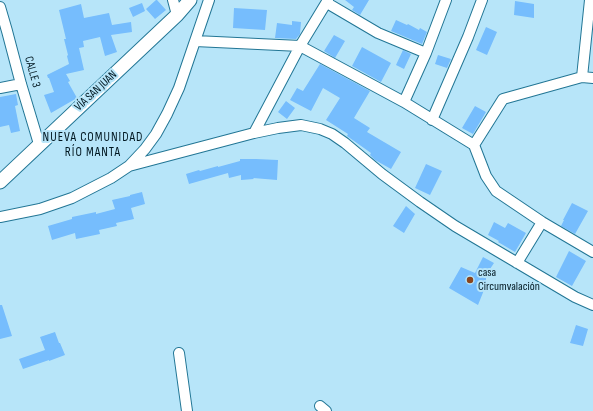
<!DOCTYPE html>
<meta charset="utf-8">
<style>
body{margin:0}
canvas{display:block;background:#b7e5f9}
</style>
<canvas width="593" height="411"></canvas>
<script>
const g = document.querySelector('canvas').getContext('2d');
g.lineJoin = 'round';
function fill(path, color) { g.fillStyle = color; g.fill(path, 'evenodd'); }
const poly = rows => new Path2D(rows.map(r => 'M' + r).join(''));
function strokePath(path, color, width, dash) { g.strokeStyle = color; g.lineWidth = width; g.lineCap = dash ? 'butt' : 'round'; g.setLineDash(dash || []); g.stroke(path); }
function write(font, color, halo, rows, align = 'center') {
  g.font = font + ' "Sofia Sans Condensed",sans-serif'; g.lineWidth = 4; g.setLineDash([]); g.textBaseline = 'middle'; g.strokeStyle = halo; g.fillStyle = color; for (const [text, x, y, turn = 0] of rows) {
    g.save(); g.translate(x, y); g.rotate((+turn || 0) * Math.PI / 180); g.textAlign = isNaN(turn) ? turn : align; if (halo) g.strokeText(text, 0, 0); g.fillText(text, 0, 0); g.restore();
  }
}
const building = poly([
 [156,0,157,0,166,10,155,19,146,9],
 [345,0,369,0,360,15,352,10,354,7],
 [515,1,534,4,534,18,514,15],
 [142,3,145,11,133,17,129,8],
 [81,4,84,18,109,13,112,25,131,22,132,32,111,35,117,52,105,56,100,37,83,41,84,47,79,48,84,70,66,74,70,81,68,82,77,98,51,113,44,95,54,92,49,78,48,78,47,75,69,64,67,56,68,55,64,39,66,39,59,10],
 [234,8,267,10,265,30,233,28],
 [396,20,407,25,408,24,419,30,420,28,427,32,422,44,391,31],
 [292,21,301,22,300,34,296,39,275,38,277,23,292,25],
 [486,27,497,32,487,55,476,50],
 [334,35,345,41,335,58,324,51],
 [362,47,391,63,381,82,352,66],
 [403,50,411,54,404,69,396,65],
 [438,55,451,59,447,68,435,64],
 [320,64,370,91,354,118,370,128,367,132,401,152,391,169,375,160,370,155,371,153,347,136,348,134,326,120,340,98,323,88,311,111,290,100,297,88,303,91],
 [16,94,18,105,15,106,20,131,11,133,9,125,0,127,0,97],
 [286,101,295,108,287,119,278,112],
 [475,106,486,112,473,134,462,128],
 [240,159,256,159,278,160,277,180,253,178,254,179,241,180,241,175,229,178,228,173,189,184,186,174,199,170,200,171,218,166,218,167,240,161],
 [426,164,442,171,430,195,415,188],
 [142,192,145,204,131,208,134,219,116,223,117,226,99,230,100,234,76,239,75,233,52,240,48,226,72,219,72,217,96,212,96,214,115,209,112,200,130,196,130,195],
 [572,203,588,211,575,234,561,226,564,220,563,220],
 [406,206,415,214,404,233,393,226],
 [494,222,505,228,508,223,526,233,515,252,498,242,499,241,488,235],
 [569,251,586,261,572,286,556,277],
 [483,257,494,263,486,275,486,285,478,305,449,288,461,267,475,273],
 [0,305,2,305,12,336,0,339],
 [576,325,588,329,583,346,570,343],
 [55,332,59,343,60,343,65,355,49,361,49,360,23,369,19,359,45,350,40,337]
]);
const minor = poly([
 [173,0,177,15],
 [327,3,378,33,426,53],
 [0,7,7,31,21,84,39,144],
 [195,41,300,46,404,102,474,145,486,176,496,191,542,222,593,252],
 [582,77,590,0],
 [0,88,21,84],
 [404,102,426,53,446,0],
 [432,120,468,37,482,0],
 [254,133,300,46,328,0],
 [474,145,503,99,582,77,593,78],
 [129,166,254,133,278,128,301,125,320,129,332,134,345,143,382,174,420,202,455,226,575,297,593,305],
 [0,217,40,209,72,198,111,178,129,166,145,149,156,134,167,114,179,88,209,0],
 [517,263,542,222],
 [179,353,187,411],
 [320,406,326,411]
]);
const tertiary = poly([
 [0,182,177,15,190,0]
]);
const markers = [
 [470,280,4,"#8a441c"]
];
const streetNames = [
 ["CALLE 3",32,72,75],
 ["VÍA SAN JUAN",96,91,-43]
];
const poiNames = [
 ["casa",478,273],
 ["Circumvalación",478,287]
];
const neighbourhoodNames = [
 ["NUEVA COMUNIDAD",93,138],
 ["RÍO MANTA",93,153]
];
fill(building, '#76bdfd');
strokePath(minor, '#227695', 12);
strokePath(tertiary, '#227695', 15);
strokePath(minor, '#fff', 10);
strokePath(tertiary, '#fff', 13);
for (const [x, y, r, color] of markers) { const dot = new Path2D(); dot.arc(x, y, r, 0, 2 * Math.PI); g.fillStyle = color; g.fill(dot); strokePath(dot, '#b7e5f9', 1.5); }
write('12px', '#001720', '#b7e5f9', streetNames);
write('12px', '#001720', '#b7e5f9', poiNames, 'left');
g.letterSpacing = '1px';
write('13px', '#001720', '#b7e5f9', neighbourhoodNames);
g.letterSpacing = '0px';
</script>
